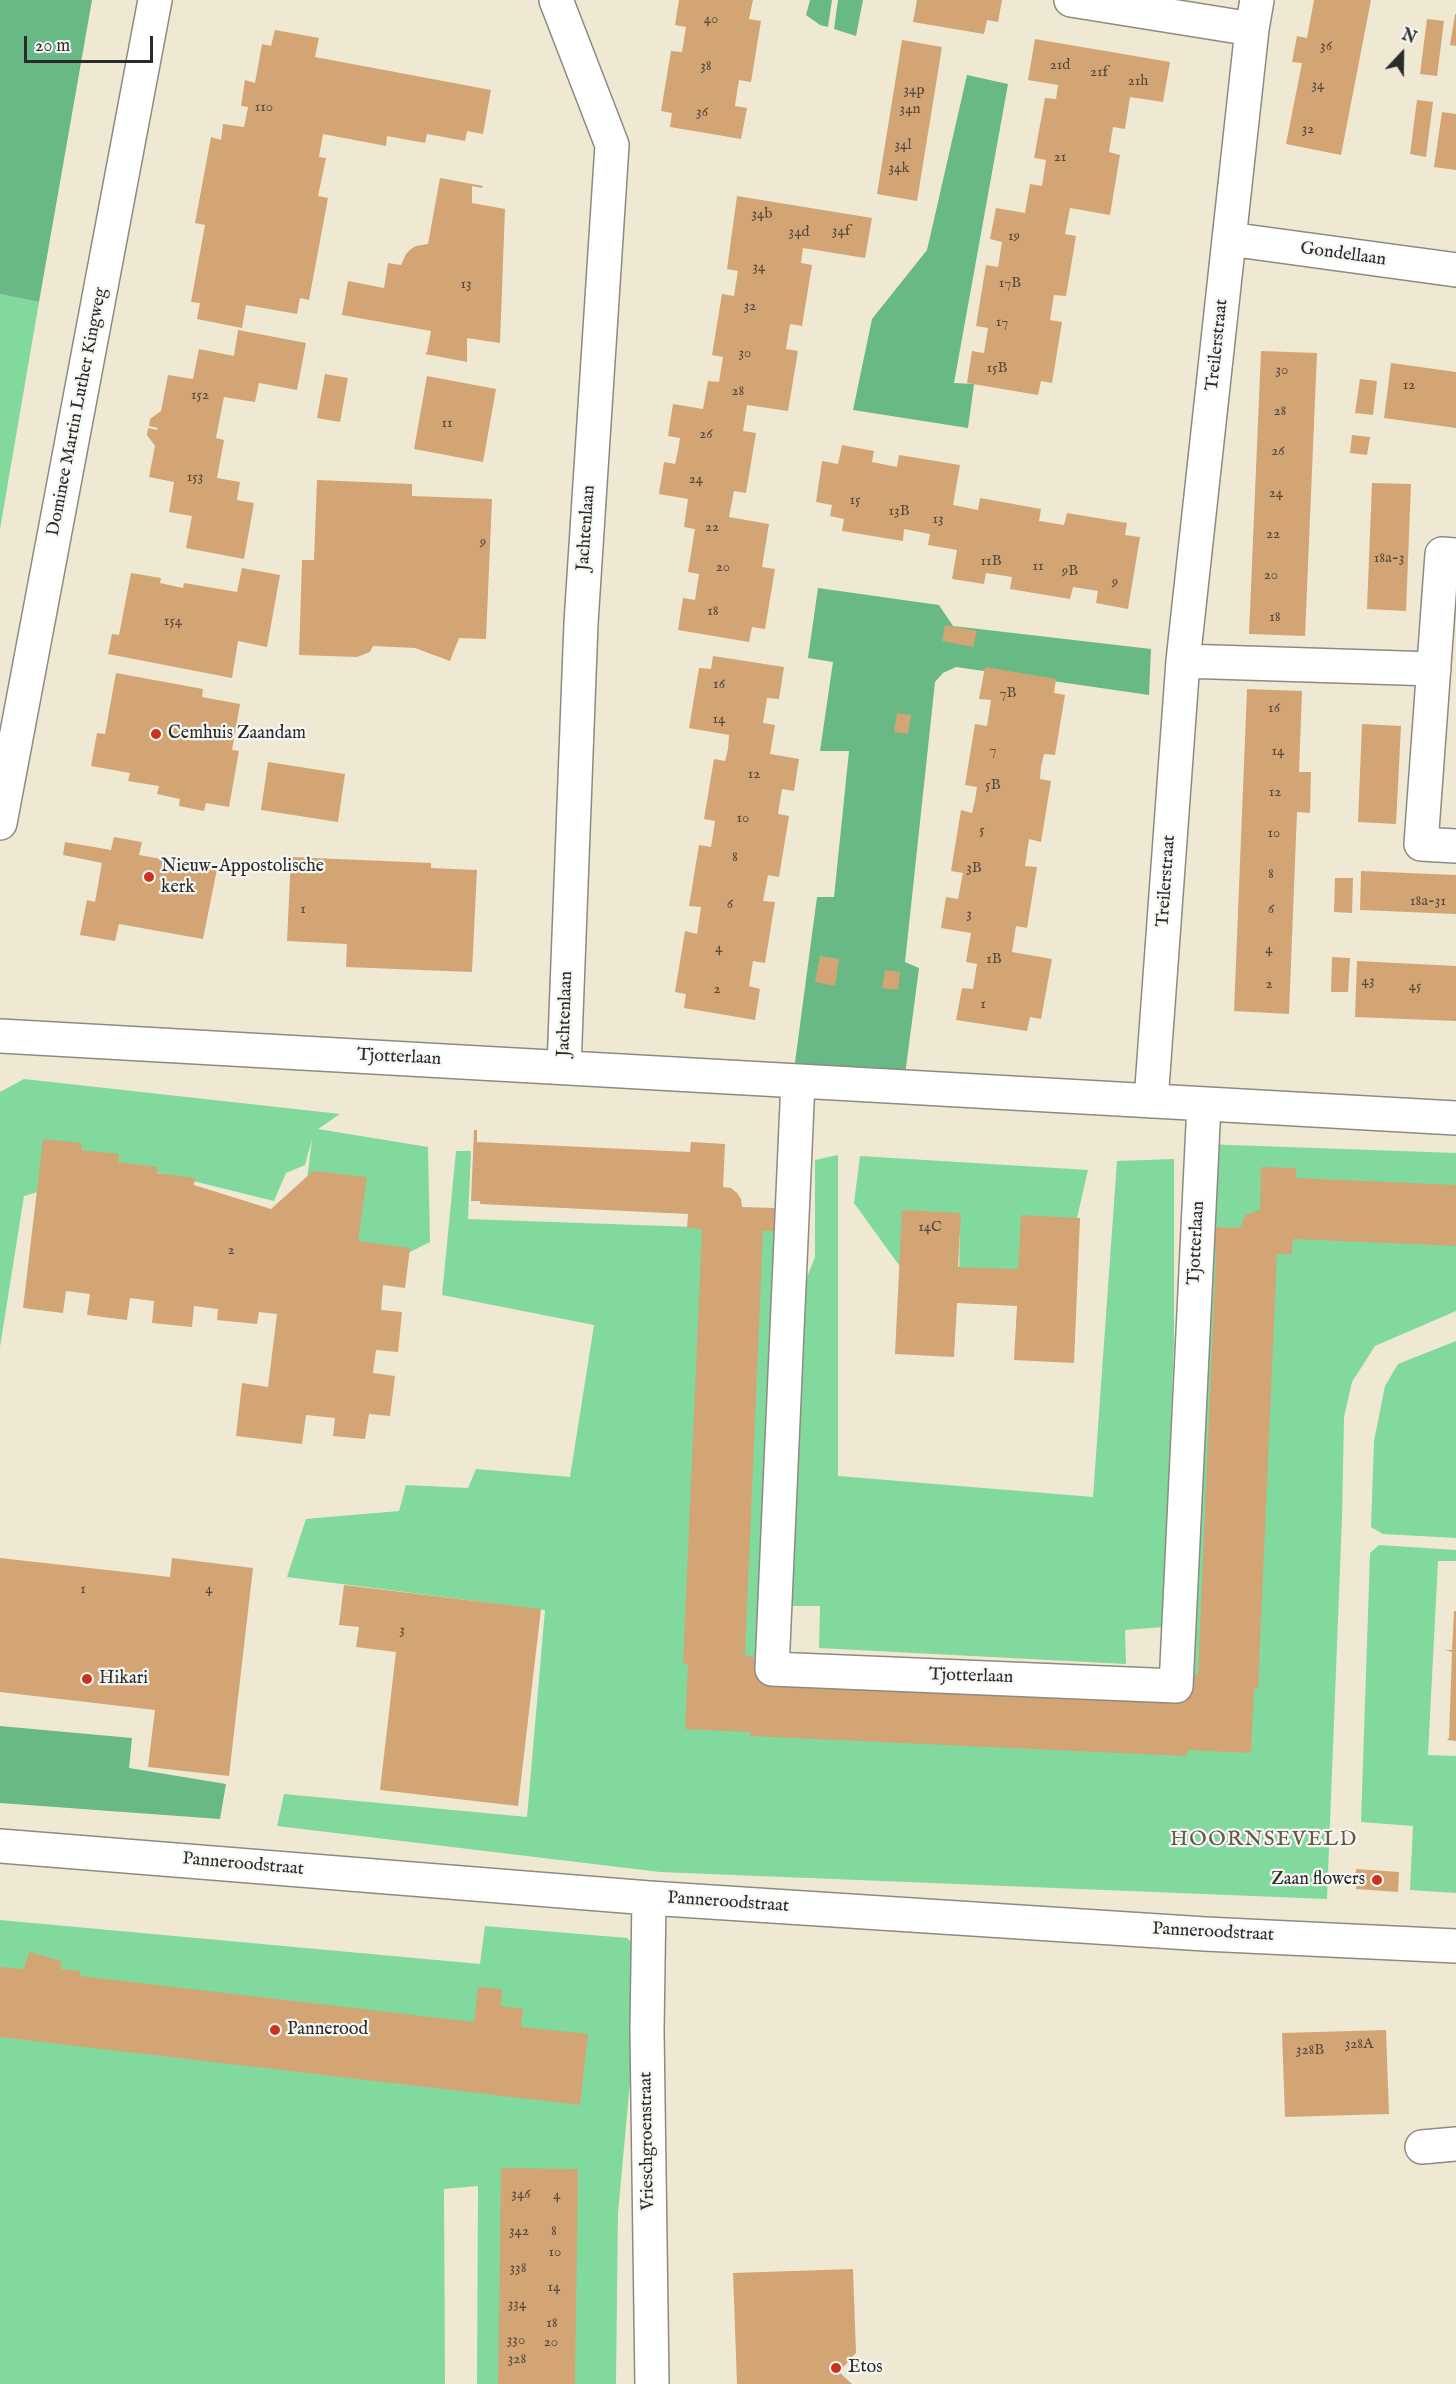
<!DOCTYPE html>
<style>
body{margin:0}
#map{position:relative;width:1456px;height:2384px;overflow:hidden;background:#efe9d4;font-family:"IM FELL English",serif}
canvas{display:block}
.north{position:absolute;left:1372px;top:24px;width:60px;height:60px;-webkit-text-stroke:4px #f6f6f2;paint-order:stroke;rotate:22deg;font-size:16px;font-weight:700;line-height:24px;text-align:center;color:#2b2b2b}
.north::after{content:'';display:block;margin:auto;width:21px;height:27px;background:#2b2b2b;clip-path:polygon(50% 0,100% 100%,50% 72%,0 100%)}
.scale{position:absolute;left:24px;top:36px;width:129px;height:27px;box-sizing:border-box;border:3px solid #2b2b2b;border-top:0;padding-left:8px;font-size:18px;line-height:21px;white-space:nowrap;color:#2b2b2b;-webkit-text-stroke:4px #f6f6f2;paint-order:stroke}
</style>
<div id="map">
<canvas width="1456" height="2384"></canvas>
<div class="north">N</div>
<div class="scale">20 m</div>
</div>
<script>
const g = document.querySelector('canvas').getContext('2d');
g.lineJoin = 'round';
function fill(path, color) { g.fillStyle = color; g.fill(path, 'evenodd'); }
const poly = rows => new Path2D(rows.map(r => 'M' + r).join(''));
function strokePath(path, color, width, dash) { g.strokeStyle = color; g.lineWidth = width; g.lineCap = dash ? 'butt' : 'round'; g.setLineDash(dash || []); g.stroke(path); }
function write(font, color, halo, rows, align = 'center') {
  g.font = font + ' "IM FELL English",serif'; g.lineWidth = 4.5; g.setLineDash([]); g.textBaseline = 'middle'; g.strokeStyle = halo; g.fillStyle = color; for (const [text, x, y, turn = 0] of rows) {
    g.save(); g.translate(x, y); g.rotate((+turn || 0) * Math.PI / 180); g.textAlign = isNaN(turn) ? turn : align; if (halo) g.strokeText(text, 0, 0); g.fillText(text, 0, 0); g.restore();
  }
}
const green = poly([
 [0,294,39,302,0,529],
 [24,1079,340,1114,318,1129,428,1147,430,1242,398,1258,356,1256,306,1188,312,1139,305,1165,286,1173,274,1201,46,1145,38,1192,24,1196,0,1347,0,1092],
 [1203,1144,1456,1153,1456,1311,1375,1346,1352,1382,1344,1417,1342,1518,1327,1899,660,1872,277,1826,284,1794,527,1817,545,1610,287,1577,306,1519,399,1511,406,1485,468,1488,476,1469,570,1477,594,1325,442,1295,456,1151,471,1151,468,1219,780,1230,761,1681,1193,1698,1210,1296],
 [838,1155,838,1476,1093,1497,1117,1161,1174,1159,1174,1342,1163,1627,1125,1630,1126,1664,819,1648,820,1606,784,1606,795,1308,815,1257,815,1160],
 [860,1156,1088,1170,1074,1231,1020,1281,959,1280,960,1227,904,1272,854,1203],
 [1456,1341,1456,1538,1383,1534,1371,1527,1374,1441,1385,1386,1398,1364],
 [1379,1545,1456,1550,1456,1561,1438,1561,1428,1755,1456,1756,1456,1893,1410,1890,1413,1826,1361,1822,1370,1553],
 [0,1920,480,1964,485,1926,627,1938,642,1952,618,2213,616,2384,477,2384,478,2186,444,2189,445,2384,0,2384]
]);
const forest = poly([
 [0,0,92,0,39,302,0,294],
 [810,0,832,0,828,27,820,25,806,15],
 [838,0,863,0,856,36,834,29],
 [967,75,1008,84,954,383,974,384,968,428,853,410,872,319,927,250],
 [818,588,939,605,953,626,1151,649,1149,695,956,667,943,673,935,682,905,962,919,968,905,1075,794,1070,817,897,834,897,849,751,820,751,833,662,808,658],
 [0,1726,132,1738,129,1768,226,1784,220,1819,0,1803]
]);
const building = poly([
 [679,0,753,0,749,19,761,21,751,82,739,80,737,92,735,106,747,108,741,139,670,127,672,113,661,111,671,51,682,52,686,27,675,25],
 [917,0,1002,0,998,22,987,20,984,34,913,22],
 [1314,0,1371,0,1341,155,1286,144,1302,63,1292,62,1297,36,1307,38],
 [1455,14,1456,14,1456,46,1450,45],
 [1427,19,1444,21,1437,76,1420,74],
 [275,30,319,38,315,57,491,90,483,134,467,131,465,141,427,134,425,143,387,136,386,146,323,134,319,157,326,158,318,196,328,198,309,300,300,298,297,314,246,305,242,328,197,319,200,303,191,302,205,225,195,223,211,137,221,140,223,124,244,127,248,107,241,106,245,80,255,83,262,44,271,46],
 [1035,39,1170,62,1163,102,1130,97,1125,129,1113,127,1109,152,1120,155,1110,215,1070,208,1065,234,1076,236,1066,296,1054,295,1050,320,1062,322,1052,383,1041,381,1038,395,967,383,972,351,984,353,988,328,976,326,986,265,998,267,1002,242,990,239,996,208,1025,213,1030,184,1042,186,1046,160,1034,158,1045,98,1056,99,1058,85,1076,88,1028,80],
 [902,40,942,47,917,201,877,194],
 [1417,100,1433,102,1426,157,1410,154],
 [1442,112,1456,114,1456,170,1434,167],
 [440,178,483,186,482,188,472,186,472,203,505,209,500,343,467,338,467,362,425,354,427,352,431,331,342,315,348,281,384,288,388,263,401,265,406,254,411,249,416,246,428,244],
 [737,196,872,218,865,258,803,248,801,263,812,265,802,326,790,324,786,349,798,351,788,411,747,405,743,431,756,433,746,493,734,491,729,517,769,524,762,567,775,569,765,629,752,627,749,642,678,630,683,598,695,600,699,574,688,572,695,529,684,527,688,499,659,494,664,462,675,464,678,451,680,438,668,436,673,404,703,409,708,381,719,382,723,357,712,355,722,294,734,296,736,283,738,271,727,269],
 [238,330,306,343,297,390,259,383,255,402,224,397,216,438,224,440,217,478,240,482,237,500,254,503,244,559,186,548,192,516,169,512,174,482,149,477,155,446,147,435,148,428,157,430,158,428,149,426,150,419,161,411,168,375,193,379,199,349,234,356],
 [1261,351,1317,353,1305,636,1249,634],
 [1391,363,1456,372,1456,428,1384,418],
 [325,374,348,378,340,422,317,418],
 [427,376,496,389,483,462,414,449],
 [1360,379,1377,381,1373,415,1355,413],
 [1352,435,1370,437,1367,455,1350,453],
 [842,445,874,451,872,462,897,467,899,455,960,465,953,505,978,510,980,498,1041,509,1039,521,1064,525,1067,513,1127,523,1125,535,1140,537,1128,609,1096,603,1098,591,1073,587,1070,599,1010,589,1012,577,986,573,984,584,952,579,957,550,928,545,930,534,904,529,903,541,842,531,844,519,830,516,832,505,816,502,822,461,838,464],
 [317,480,412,484,412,496,492,499,486,639,459,638,450,661,415,648,373,646,370,652,357,657,299,655,302,560,314,560],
 [1372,483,1411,484,1406,611,1367,609],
 [242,568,280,575,267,647,238,641,232,678,108,654,112,634,119,635,131,573,161,578,160,583,183,588,184,583,237,592],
 [945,625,977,631,973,647,942,641],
 [713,656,784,667,779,699,767,698,763,723,775,725,770,754,799,759,794,791,782,789,778,814,789,816,779,877,768,875,763,901,775,902,765,963,753,961,749,986,760,989,755,1020,684,1008,686,994,675,992,685,931,697,934,699,921,701,907,689,906,699,845,711,847,713,835,715,821,704,819,714,759,725,761,728,749,729,735,689,728,699,668,711,669],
 [985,667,1056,679,1054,693,1065,695,1055,755,1044,754,1041,767,1040,779,1051,781,1041,842,1029,839,1025,866,1037,867,1027,928,1016,926,1012,952,1052,959,1041,1019,1030,1017,1027,1031,956,1020,962,988,973,989,977,964,966,962,971,933,941,928,946,897,958,899,963,873,951,871,961,810,972,813,975,800,977,787,965,785,975,724,987,726,991,700,979,699],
 [116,673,203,689,202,697,240,704,232,750,239,751,229,807,206,803,204,811,179,806,180,799,157,794,159,786,128,781,130,773,91,766,97,733,105,734],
 [1247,689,1302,691,1299,772,1311,772,1310,813,1297,812,1289,1014,1234,1011],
 [897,713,911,715,908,734,894,732],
 [1362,724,1401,726,1396,824,1358,822],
 [268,762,345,774,338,822,261,810],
 [114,837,142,842,139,855,217,869,203,939,119,924,115,941,80,935,87,900,95,902,102,863,63,855,65,842,111,850],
 [291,857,431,863,431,868,477,870,472,972,346,967,347,944,287,941],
 [1361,871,1456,875,1456,914,1360,910],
 [1335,878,1353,878,1352,913,1334,912],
 [820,956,839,959,835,986,815,982],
 [1332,957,1350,958,1348,992,1331,992],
 [1357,961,1456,966,1456,1021,1355,1017],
 [885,970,900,972,898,990,882,988],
 [474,1130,477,1130,477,1142,690,1152,691,1142,725,1144,723,1187,731,1188,737,1193,741,1199,742,1207,775,1208,774,1231,763,1231,745,1655,753,1657,758,1661,1198,1675,1216,1251,1206,1250,1207,1227,1240,1228,1245,1215,1260,1210,1261,1167,1296,1168,1296,1178,1456,1185,1456,1246,1293,1239,1292,1254,1277,1254,1258,1689,1254,1689,1251,1753,1187,1750,1187,1756,1185,1756,750,1736,750,1732,685,1729,688,1664,683,1664,702,1229,687,1228,688,1214,480,1204,480,1201,471,1201],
 [43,1139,82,1143,81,1150,119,1154,118,1162,157,1167,157,1173,195,1178,194,1185,271,1209,313,1171,367,1177,358,1241,410,1248,405,1288,383,1285,381,1310,402,1312,398,1352,376,1350,373,1373,395,1376,390,1416,369,1414,365,1439,333,1436,335,1418,306,1415,302,1444,236,1436,242,1383,268,1387,277,1314,259,1312,257,1324,217,1320,218,1309,194,1306,192,1327,152,1323,154,1301,130,1298,127,1320,87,1315,90,1294,66,1291,63,1313,23,1308],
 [902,1210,961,1213,958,1267,1018,1269,1021,1215,1080,1218,1074,1363,1014,1360,1017,1306,957,1303,954,1357,895,1354],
 [0,1558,170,1577,172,1558,253,1568,229,1776,148,1767,155,1710,0,1692],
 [344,1585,541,1609,518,1806,380,1790,396,1652,356,1647,359,1627,339,1625],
 [1454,1611,1456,1611,1456,1741,1447,1740,1449,1738,1452,1652,1445,1650,1452,1650],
 [1356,1869,1399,1872,1398,1892,1356,1889],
 [29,1952,61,1961,61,1969,81,1971,80,1976,474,2022,478,1987,502,1989,501,2006,523,2009,521,2027,588,2034,580,2105,0,2037,0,1967,24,1969],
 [1386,2030,1389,2114,1285,2117,1282,2033],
 [501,2168,578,2169,575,2384,498,2384],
 [853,2269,856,2353,839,2372,852,2384,737,2384,733,2273]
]);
const minor = poly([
 [556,0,612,145,581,623,564,1067],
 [1071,0,1252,29],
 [1229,239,1456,270],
 [1456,555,1442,554,1421,844,1456,846],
 [1183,661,1434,669],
 [0,823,155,0],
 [0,1036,1456,1118],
 [798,1081,772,1669,1176,1686,1204,1104],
 [1151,1101,1183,661,1252,29,1257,0],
 [0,1846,649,1898,1205,1934,1456,1946],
 [649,1898,647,2030,652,2384],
 [1422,2147,1456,2144]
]);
const markers = [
 [156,734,6,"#c8321e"],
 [149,877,6,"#c8321e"],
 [87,1679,6,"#c8321e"],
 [1377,1880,6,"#c8321e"],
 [275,2030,6,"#c8321e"],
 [836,2368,6,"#c8321e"]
];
const numberNames = [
 ["40",711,20],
 ["36",1326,47],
 ["21d",1060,66],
 ["38",706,67],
 ["21f",1099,73],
 ["21h",1138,82],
 ["34",1318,86],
 ["34p",914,91],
 ["110",264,108],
 ["34n",910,110],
 ["36",702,113],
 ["32",1308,130],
 ["34l",903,146],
 ["21",1060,158],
 ["34k",899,169],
 ["34b",762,215],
 ["34f",841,232],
 ["34d",799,233],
 ["19",1014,237],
 ["34",759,268],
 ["17B",1010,284],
 ["13",466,285],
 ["32",750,307],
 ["17",1002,323],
 ["30",745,354],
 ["15B",997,369],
 ["30",1282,371],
 ["12",1409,386],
 ["28",738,392],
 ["152",200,396],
 ["28",1280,412],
 ["11",447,424],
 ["26",706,435],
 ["26",1278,452],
 ["153",195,478],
 ["24",696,480],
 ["24",1276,494],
 ["15",855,501],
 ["13B",899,512],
 ["13",938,520],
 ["22",712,528],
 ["22",1273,535],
 ["9",483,543],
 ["18a-3",1389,559],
 ["11B",991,562],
 ["11",1038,567],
 ["20",723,568],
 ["9B",1070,572],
 ["20",1271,576],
 ["9",1115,583],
 ["18",713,612],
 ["18",1275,618],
 ["154",173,622],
 ["16",719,685],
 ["7B",1008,694],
 ["16",1274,709],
 ["14",719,720],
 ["7",993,751],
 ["14",1278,752],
 ["12",754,775],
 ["5B",993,786],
 ["12",1275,793],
 ["10",743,819],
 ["5",982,831],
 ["10",1274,834],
 ["8",735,858],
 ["3B",974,869],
 ["8",1271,875],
 ["18a-31",1428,902],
 ["6",730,905],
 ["1",303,910],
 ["6",1271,910],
 ["3",969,915],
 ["4",719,949],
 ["4",1269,950],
 ["1B",994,960],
 ["43",1368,982],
 ["2",1269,985],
 ["45",1415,987],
 ["2",717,990],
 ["1",983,1005],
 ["14C",930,1228],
 ["2",231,1251],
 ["1",83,1590],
 ["4",209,1590],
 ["3",402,1631],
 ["328A",1359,2045],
 ["328B",1310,2051],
 ["346",521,2195],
 ["4",557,2196],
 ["342",519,2232],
 ["8",554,2232],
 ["10",555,2253],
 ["338",518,2269],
 ["14",554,2288],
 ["334",517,2305],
 ["18",552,2324],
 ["330",516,2341],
 ["20",551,2343],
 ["328",517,2360]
];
const streetNames = [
 ["Gondellaan",1343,255,8],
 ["Treilerstraat",1218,345,-84],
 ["Dominee Martin Luther Kingweg",78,412,-79],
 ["Jachtenlaan",587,528,-86],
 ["Treilerstraat",1167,881,-86],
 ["Jachtenlaan",566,1014,-88],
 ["Tjotterlaan",399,1058,3],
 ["Tjotterlaan",1197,1243,-87],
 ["Tjotterlaan",971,1677,2],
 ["Panneroodstraat",243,1865,5],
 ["Panneroodstraat",728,1903,4],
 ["Panneroodstraat",1213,1933,3],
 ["Vrieschgroenstraat",648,2141,-91]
];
const poiNames = [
 ["Cemhuis Zaandam",168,734],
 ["Nieuw-Appostolische",161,867],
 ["kerk",161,888],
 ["Hikari",99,1679],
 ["Zaan flowers",1365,1880,"right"],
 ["Pannerood",287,2030],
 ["Etos",848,2368]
];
const quarterNames = [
 ["HOORNSEVELD",1264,1841]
];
fill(green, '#81d99e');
fill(forest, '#68b985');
fill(building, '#d3a575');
strokePath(minor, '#8d8a80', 36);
strokePath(minor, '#fff', 33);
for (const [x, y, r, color] of markers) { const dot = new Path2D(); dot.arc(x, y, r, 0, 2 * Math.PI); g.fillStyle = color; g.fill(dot); strokePath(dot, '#f6f6f2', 2); }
write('15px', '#554a3e', null, numberNames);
write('18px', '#2b2b2b', '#f6f6f2', streetNames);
write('18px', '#2b2b2b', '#f6f6f2', poiNames, 'left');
g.letterSpacing = '1.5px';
write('21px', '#665645', '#f6f6f2', quarterNames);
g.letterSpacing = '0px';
</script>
